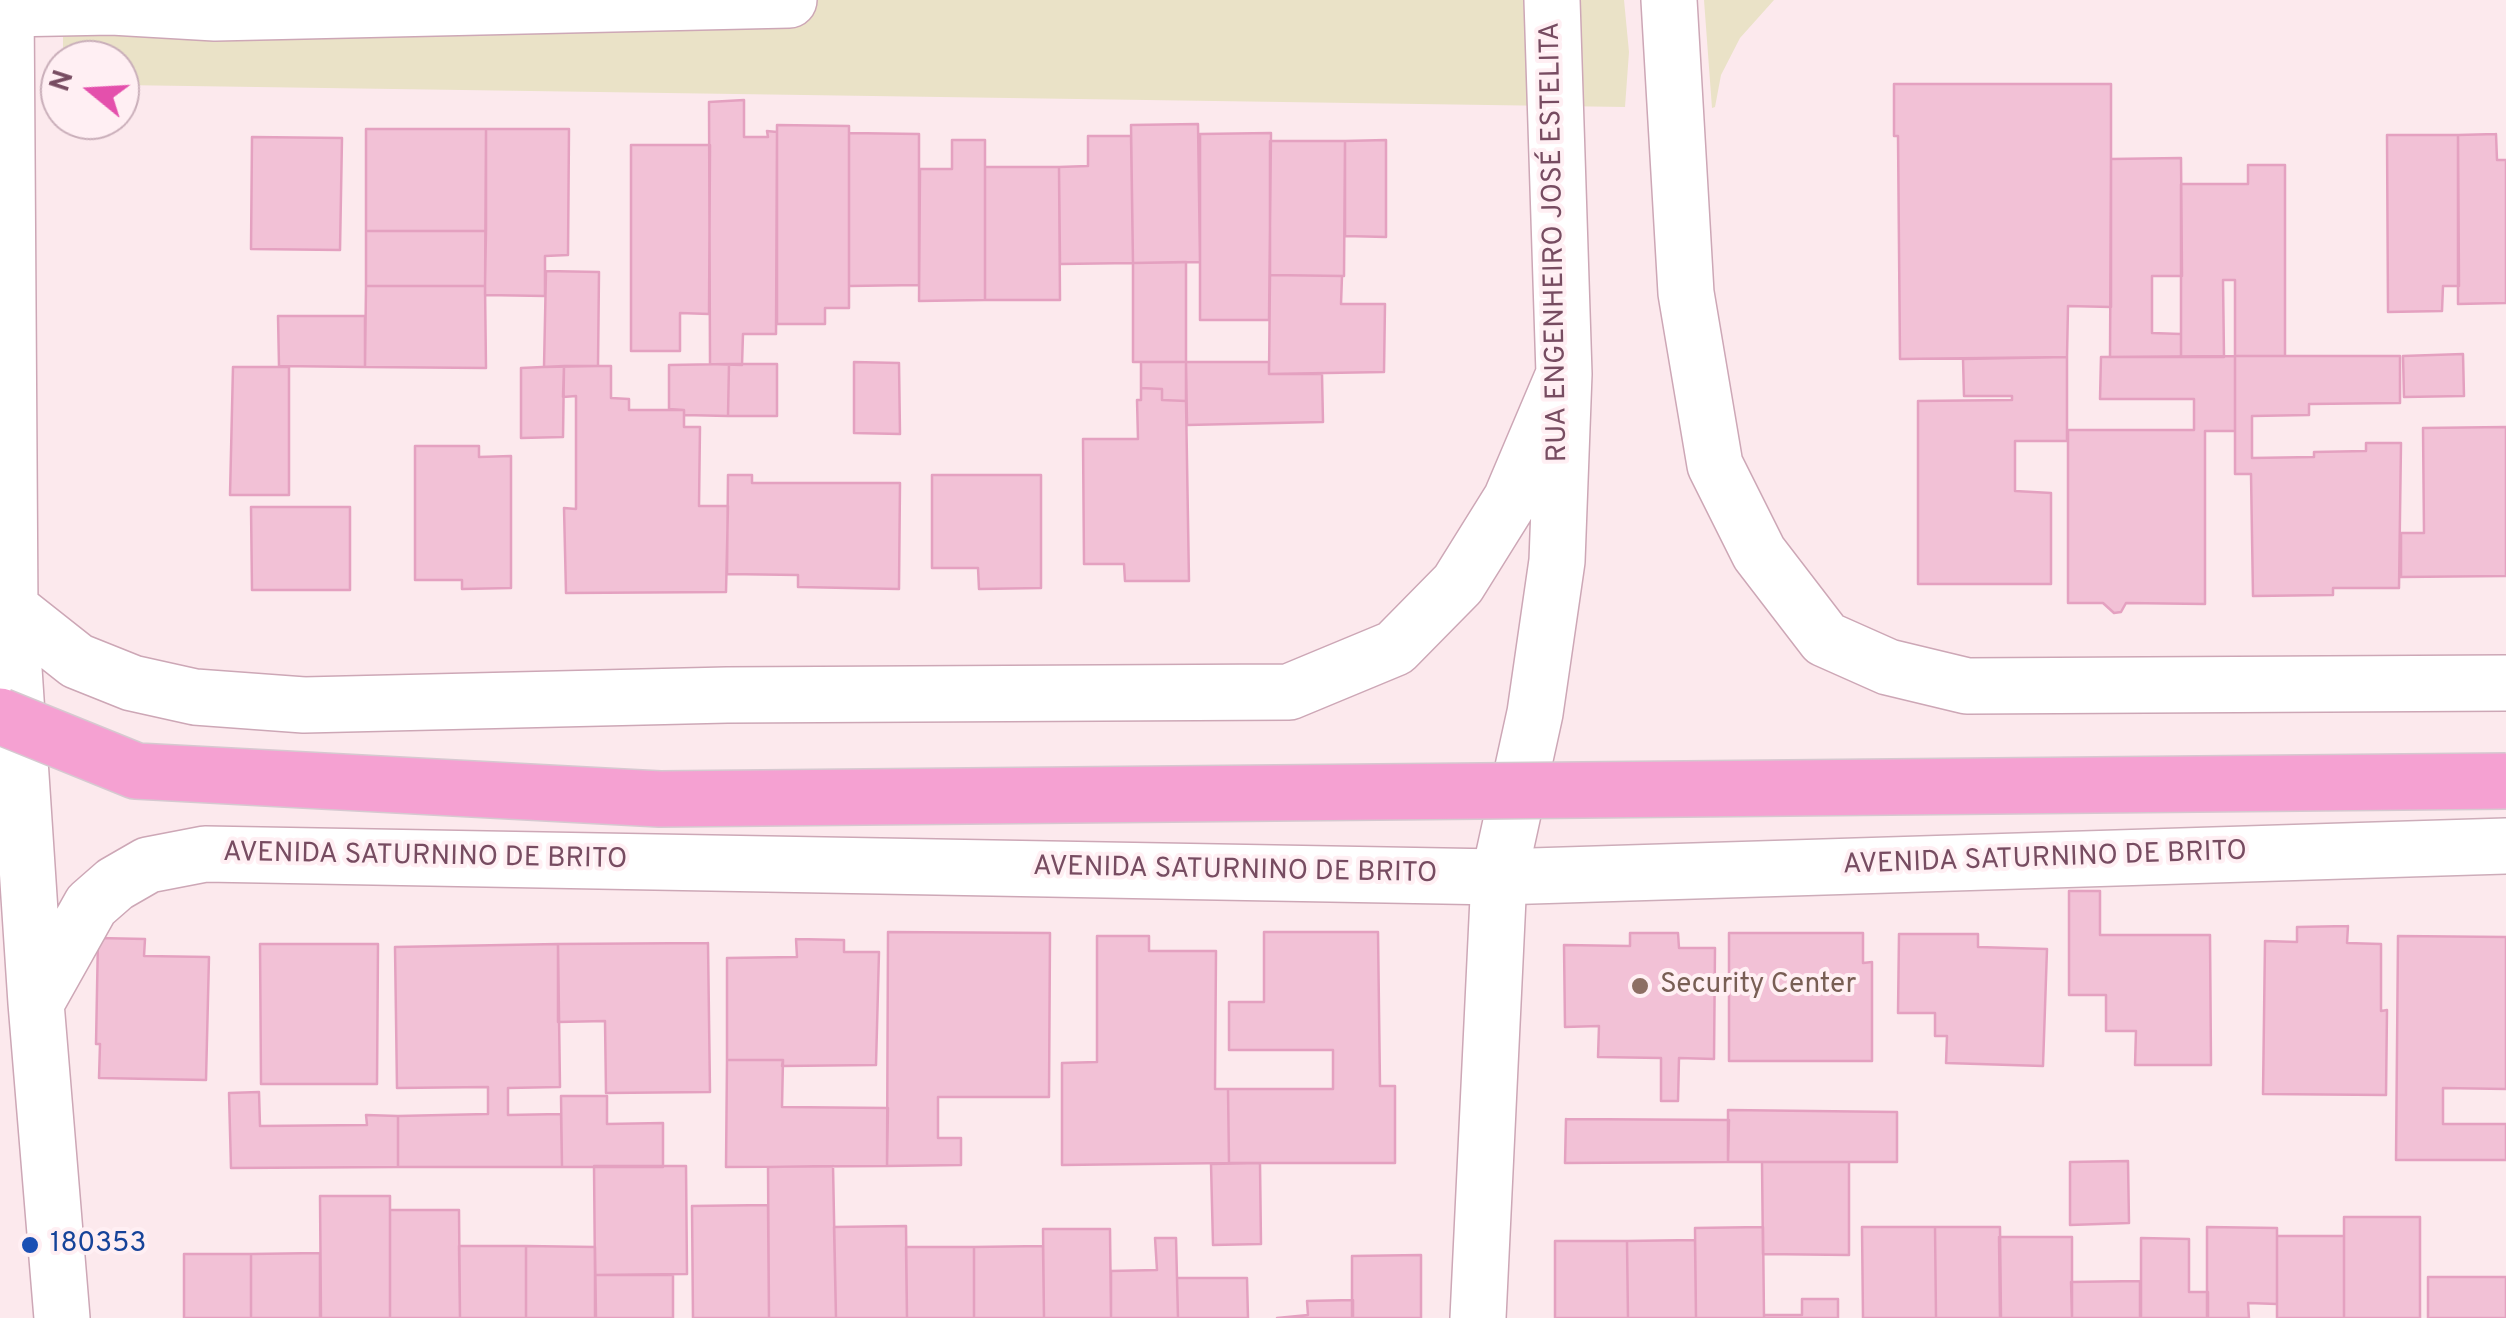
<!DOCTYPE html>
<meta charset="utf-8">
<style>
body{margin:0}
#map{position:relative;width:2506px;height:1318px;overflow:hidden;background:#fce9ed;font-family:Overpass,sans-serif}
canvas{display:block}
.north{position:absolute;left:40px;top:40px;width:100px;height:100px;box-sizing:border-box;background:#ffeff3;border:2px solid #c9aeb9;border-radius:50%;rotate:288deg;font-size:28px;font-weight:700;line-height:40px;text-align:center;color:#774c61}
.north::after{content:'';display:block;margin:auto;width:35px;height:45px;background:#e450ac;clip-path:polygon(50% 0,100% 100%,50% 72%,0 100%)}
</style>
<div id="map">
<canvas width="2506" height="1318"></canvas>
<div class="north">N</div>
</div>
<script>
const g = document.querySelector('canvas').getContext('2d');
g.lineJoin = 'round';
function fill(path, color) { g.fillStyle = color; g.fill(path, 'evenodd'); }
const poly = rows => new Path2D(rows.map(r => 'M' + r).join(''));
function strokePath(path, color, width, dash) { g.strokeStyle = color; g.lineWidth = width; g.lineCap = dash ? 'butt' : 'round'; g.setLineDash(dash || []); g.stroke(path); }
function write(font, color, halo, rows, align = 'center') {
  g.font = font + ' Overpass,sans-serif'; g.lineWidth = 8; g.setLineDash([]); g.textBaseline = 'middle'; g.strokeStyle = halo; g.fillStyle = color; for (const [text, x, y, turn = 0] of rows) {
    g.save(); g.translate(x, y); g.rotate((+turn || 0) * Math.PI / 180); g.textAlign = isNaN(turn) ? turn : align; if (halo) g.strokeText(text, 0, 0); g.fillText(text, 0, 0); g.restore();
  }
}
const green = poly([
 [63,0,1624,0,1629,52,1625,107,120,85,120,60,63,60],
 [1704,0,1774,0,1740,38,1721,75,1715,107,1712,108]
]);
const building = poly([
 [1894,84,2111,84,2111,307,2068,306,2067,357,1900,359,1898,136,1894,136,1894,84],
 [744,100,744,137,768,137,767,131,777,132,776,334,743,334,742,365,710,364,709,102,744,100],
 [1198,124,1200,262,1133,263,1131,125,1198,124],
 [777,125,849,126,849,308,825,308,825,324,777,324,777,125],
 [366,129,486,129,486,231,366,231,366,129],
 [486,129,569,129,568,255,545,256,545,296,485,295,486,129],
 [849,133,919,134,919,285,849,286,849,133],
 [1271,133,1269,320,1200,320,1200,134,1271,133],
 [2496,134,2497,160,2506,160,2506,303,2458,304,2458,135,2496,134],
 [2387,135,2458,135,2459,286,2443,286,2442,311,2388,312,2387,135],
 [1088,136,1131,136,1133,263,1060,264,1059,167,1088,166,1088,136],
 [252,137,342,138,340,250,251,249,252,137],
 [952,140,985,140,985,300,919,301,920,169,952,169,952,140],
 [1386,140,1386,237,1345,236,1345,141,1386,140],
 [1270,141,1345,141,1344,276,1270,275,1270,141],
 [631,145,710,145,709,314,680,313,680,351,631,351,631,145],
 [2181,158,2182,276,2152,276,2152,333,2181,334,2181,357,2110,357,2111,159,2181,158],
 [2248,165,2285,165,2285,356,2235,356,2235,280,2223,280,2224,357,2181,357,2181,184,2248,184,2248,165],
 [985,167,1059,167,1060,300,985,300,985,167],
 [366,231,486,231,485,286,366,286,366,231],
 [1186,262,1186,362,1133,362,1133,263,1186,262],
 [546,271,599,272,598,366,544,367,546,271],
 [1270,275,1342,276,1341,304,1385,304,1384,372,1269,374,1270,275],
 [366,286,485,286,486,368,365,367,366,286],
 [278,316,365,316,365,367,279,366,278,316],
 [2463,354,2464,396,2404,397,2403,356,2463,354],
 [2235,356,2235,431,2205,431,2205,604,2126,603,2121,612,2114,613,2103,603,2068,603,2068,430,2194,430,2194,399,2100,399,2101,357,2235,356],
 [2235,356,2400,356,2400,403,2309,404,2309,415,2252,416,2252,458,2314,457,2314,452,2366,451,2366,443,2401,443,2399,588,2333,588,2333,595,2253,596,2251,474,2235,474,2235,356],
 [2067,357,2067,441,2015,441,2015,491,2051,493,2051,584,1918,584,1918,401,2012,400,2012,396,1964,396,1963,359,2067,357],
 [854,362,899,363,900,434,854,433,854,362],
 [1141,362,1186,362,1186,401,1162,400,1162,389,1141,388,1141,362],
 [1186,362,1269,362,1269,374,1322,374,1323,422,1187,425,1186,362],
 [729,364,728,416,684,415,684,410,669,409,669,365,729,364],
 [729,364,777,364,777,416,728,416,729,364],
 [564,366,611,366,611,398,629,399,629,410,684,410,684,427,700,427,699,506,728,506,726,592,566,593,564,508,576,509,576,396,563,397,564,366],
 [564,366,563,437,521,438,521,368,564,366],
 [233,367,289,367,289,495,230,495,233,367],
 [1141,388,1162,389,1162,400,1186,401,1189,581,1125,581,1124,564,1084,564,1083,439,1138,439,1137,400,1141,400,1141,388],
 [2506,427,2506,576,2401,577,2401,533,2424,533,2423,428,2506,427],
 [415,446,479,446,479,457,511,456,511,588,462,589,462,580,415,580,415,446],
 [728,475,752,475,752,483,900,483,899,589,798,587,798,575,727,574,728,475],
 [932,475,1041,475,1041,588,979,589,978,568,932,568,932,475],
 [251,507,350,507,350,590,252,590,251,507],
 [2069,891,2100,891,2100,935,2210,935,2211,1065,2135,1065,2136,1031,2106,1031,2106,995,2069,995,2069,891],
 [2348,926,2347,943,2381,944,2381,1011,2387,1010,2386,1095,2263,1094,2265,941,2297,942,2297,927,2348,926],
 [888,932,1050,933,1049,1097,938,1097,938,1138,961,1138,961,1165,887,1166,888,932],
 [1264,932,1378,932,1380,1086,1395,1086,1395,1163,1229,1163,1228,1089,1333,1089,1333,1050,1229,1050,1229,1002,1264,1002,1264,932],
 [1630,933,1678,933,1679,948,1715,948,1714,1059,1679,1058,1678,1101,1661,1101,1661,1058,1598,1057,1599,1026,1565,1027,1564,945,1630,946,1630,933],
 [1729,933,1863,933,1863,963,1872,962,1872,1061,1729,1061,1729,933],
 [1899,934,1978,934,1978,947,2047,949,2043,1066,1946,1063,1947,1036,1935,1036,1935,1013,1898,1013,1899,934],
 [1097,936,1149,936,1149,951,1216,951,1215,1089,1228,1089,1229,1163,1062,1165,1062,1063,1097,1062,1097,936],
 [2398,936,2506,937,2506,1089,2443,1088,2443,1124,2506,1124,2506,1160,2396,1160,2398,936],
 [98,938,145,939,144,956,209,957,206,1080,99,1078,100,1044,96,1044,98,938],
 [796,939,844,940,844,952,879,952,876,1065,782,1066,783,1060,727,1060,727,958,797,957,796,939],
 [708,943,710,1092,606,1093,605,1021,558,1022,558,944,708,943],
 [260,944,378,944,377,1084,261,1084,260,944],
 [558,944,560,1087,508,1088,508,1115,561,1114,562,1167,398,1167,398,1116,488,1114,488,1087,397,1088,395,947,558,944],
 [727,1060,783,1060,782,1107,888,1108,887,1166,726,1167,727,1060],
 [259,1092,260,1126,367,1125,366,1115,398,1116,398,1167,231,1168,229,1093,259,1092],
 [561,1096,607,1096,607,1124,663,1123,663,1167,562,1167,561,1096],
 [1728,1110,1897,1112,1897,1162,1728,1162,1728,1110],
 [1566,1119,1729,1120,1728,1162,1565,1163,1566,1119],
 [2128,1161,2129,1223,2070,1225,2070,1162,2128,1161],
 [1762,1162,1849,1162,1849,1255,1763,1254,1762,1162],
 [1260,1163,1261,1244,1213,1245,1211,1164,1260,1163],
 [594,1166,686,1166,687,1274,595,1275,594,1166],
 [833,1166,836,1318,769,1318,768,1167,833,1166],
 [320,1196,390,1196,390,1318,321,1318,320,1196],
 [768,1205,769,1318,693,1318,692,1206,768,1205],
 [390,1210,459,1210,460,1318,390,1318,390,1210],
 [2344,1217,2420,1217,2420,1318,2344,1318,2344,1217],
 [906,1226,907,1318,836,1318,834,1227,906,1226],
 [1763,1227,1764,1318,1696,1318,1695,1228,1763,1227],
 [1862,1227,1935,1227,1936,1318,1863,1318,1862,1227],
 [1935,1227,2000,1227,2001,1318,1936,1318,1935,1227],
 [2207,1227,2277,1228,2277,1304,2248,1303,2249,1318,2207,1318,2207,1227],
 [1043,1229,1110,1229,1111,1318,1044,1318,1043,1229],
 [2277,1236,2344,1236,2344,1318,2277,1318,2277,1236],
 [1999,1237,2072,1237,2072,1318,2000,1318,1999,1237],
 [1155,1238,1176,1238,1178,1318,1111,1318,1111,1271,1157,1270,1155,1238],
 [2141,1238,2189,1239,2189,1292,2208,1292,2208,1318,2141,1318,2141,1238],
 [1695,1240,1696,1318,1628,1318,1627,1241,1695,1240],
 [1555,1241,1627,1241,1628,1318,1555,1318,1555,1241],
 [459,1246,526,1246,526,1318,460,1318,459,1246],
 [526,1246,595,1247,596,1318,526,1318,526,1246],
 [1043,1246,1044,1318,974,1318,974,1247,1043,1246],
 [906,1247,974,1247,974,1318,907,1318,906,1247],
 [320,1253,320,1318,251,1318,251,1254,320,1253],
 [184,1254,251,1254,251,1318,184,1318,184,1254],
 [1421,1255,1421,1318,1352,1318,1352,1256,1421,1255],
 [595,1275,673,1275,673,1318,595,1318,595,1275],
 [2428,1277,2506,1277,2506,1318,2428,1318,2428,1277],
 [1177,1278,1247,1278,1248,1318,1178,1318,1177,1278],
 [2140,1281,2140,1318,2072,1318,2071,1282,2140,1281],
 [1802,1299,1838,1299,1838,1318,1764,1318,1764,1315,1802,1315,1802,1299],
 [1353,1300,1353,1318,1277,1318,1308,1315,1307,1301,1353,1300]
]);
const street = poly([
 [1499,877,2506,846]
]);
const secondary = poly([
 [6,0,10,608,36,1003,62,1318],
 [1669,0,1686,293,1715,465,1759,553,1825,639,1888,667,1967,686,2506,683],
 [6,9,112,7,215,13,789,0],
 [10,608,77,661,132,683,195,697,304,705,727,695,1289,692,1395,648,1458,584,1511,499,1564,374],
 [36,1003,91,905,115,884,148,865,205,854,1499,877],
 [1478,1318,1499,877,1535,713,1557,561,1564,374,1552,0]
]);
const highwayBridge = poly([
 [0,716,136,771,660,799,2506,781]
]);
const markers = [
 [1640,986,10,"#8d6e63"],
 [30,1245,10,"#1a4fb4"]
];
const streetNames = [
 ["RUA ENGENHEIRO JOSÉ ESTELITA",1556,242,-91],
 ["AVENIDA SATURNINO DE BRITO",425,858,1],
 ["AVENIDA SATURNINO DE BRITO",2045,860,-2],
 ["AVENIDA SATURNINO DE BRITO",1235,872,1]
];
const educationNames = [
 ["Security Center",1660,986]
];
const transitNames = [
 ["180353",50,1245]
];
fill(green, '#eae2c7');
fill(building, '#f2c1d6');
strokePath(building, '#e4a1c0', 2.5);
strokePath(street, '#cdacb9', 58);
strokePath(secondary, '#cda7b6', 58);
strokePath(street, '#fff', 55);
strokePath(secondary, '#fff', 55);
strokePath(highwayBridge, '#d6c9d0', 58, []);
strokePath(highwayBridge, '#f5a1d2', 55);
for (const [x, y, r, color] of markers) { const dot = new Path2D(); dot.arc(x, y, r, 0, 2 * Math.PI); g.fillStyle = color; g.fill(dot); strokePath(dot, '#ffeff3', 4); }
write('28px', '#774c61', '#ffeff3', streetNames);
write('28px', '#785e54', '#ffeff3', educationNames, 'left');
write('28px', '#164399', '#ffeff3', transitNames, 'left');
</script>
